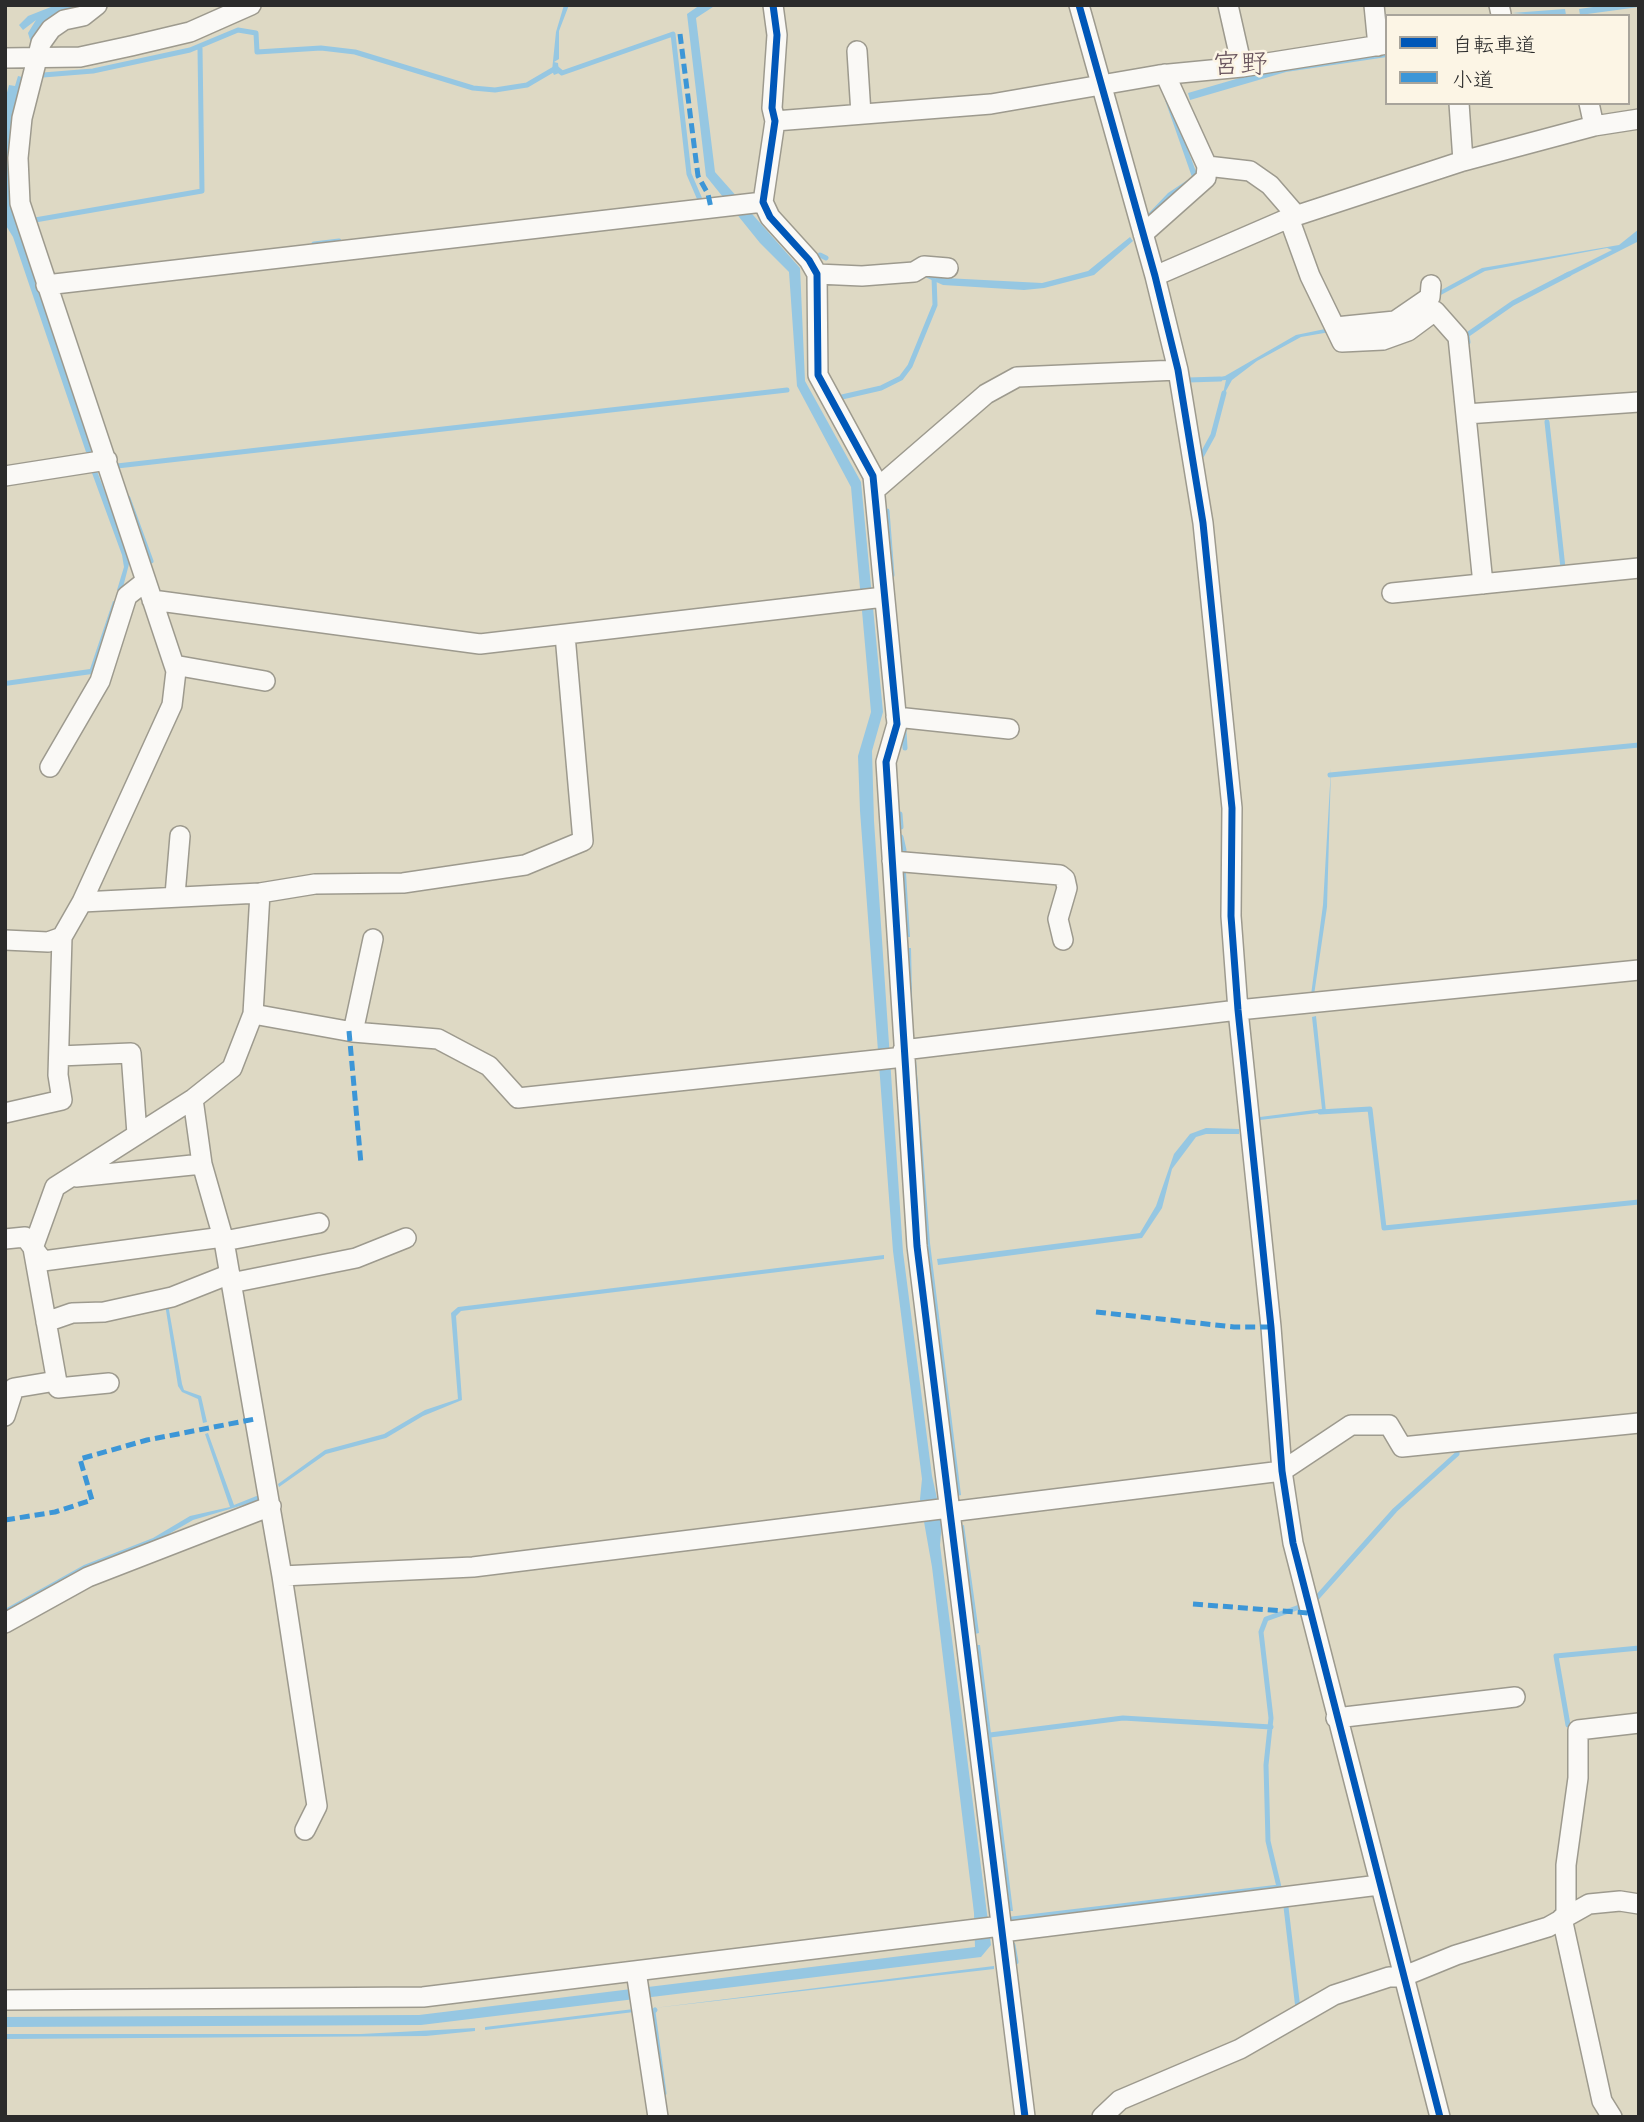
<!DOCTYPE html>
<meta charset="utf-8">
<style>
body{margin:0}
#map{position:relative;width:1644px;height:2122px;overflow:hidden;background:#ded9c4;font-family:Itim,"Klee One",sans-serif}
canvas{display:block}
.frame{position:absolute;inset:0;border:7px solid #2b2b2b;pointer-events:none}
.legend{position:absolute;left:1385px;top:14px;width:245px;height:91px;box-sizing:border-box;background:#fcf5e5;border:2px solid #a8a49b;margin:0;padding:9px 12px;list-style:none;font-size:21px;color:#2b2b2b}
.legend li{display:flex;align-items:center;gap:14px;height:35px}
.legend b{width:35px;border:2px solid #a8a49b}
</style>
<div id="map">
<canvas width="1644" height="2122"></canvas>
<div class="frame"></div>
<ul class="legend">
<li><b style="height:9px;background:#0057b8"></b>自転車道</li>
<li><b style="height:9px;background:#3c96d7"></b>小道</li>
</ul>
</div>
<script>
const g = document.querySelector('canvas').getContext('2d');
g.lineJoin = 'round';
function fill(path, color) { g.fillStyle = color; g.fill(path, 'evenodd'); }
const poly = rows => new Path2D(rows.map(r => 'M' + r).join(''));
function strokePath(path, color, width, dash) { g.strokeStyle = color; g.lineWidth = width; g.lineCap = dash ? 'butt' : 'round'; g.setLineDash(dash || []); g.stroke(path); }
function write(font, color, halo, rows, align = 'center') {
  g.font = font + ' Itim,"Klee One",sans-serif'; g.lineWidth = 5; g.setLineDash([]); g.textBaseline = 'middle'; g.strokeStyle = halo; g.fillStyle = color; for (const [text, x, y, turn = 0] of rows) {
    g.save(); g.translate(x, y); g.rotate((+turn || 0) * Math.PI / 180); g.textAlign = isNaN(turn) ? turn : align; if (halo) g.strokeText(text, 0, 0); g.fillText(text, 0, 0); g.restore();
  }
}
const water = poly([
 [56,5,88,5,31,43,28,33,36,20,23,30,19,25,28,16],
 [564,5,569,5,559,31,559,59,554,62,558,63,559,73,554,75,552,71,556,32],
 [700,5,716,5,696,18,715,172,800,268,805,381,861,482,883,712,872,751,874,821,903,1252,932,1476,942,1521,940,1545,991,1945,981,1957,421,2025,5,2027,5,2017,419,2015,975,1947,974,1913,932,1567,920,1499,922,1479,893,1251,860,811,858,756,871,712,851,487,797,386,789,272,760,243,706,176,687,14],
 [1607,5,1639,5,1639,7,1580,15,1579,9],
 [1565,9,1566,15,1553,16,1512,13],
 [1387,51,1387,57,1286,72,1190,100,1188,93,1267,70],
 [18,76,26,78,12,138,8,181,14,216,93,450,89,453,86,452,13,237,5,224,5,100,9,85,15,86],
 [1169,99,1198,177,1152,217,1148,214,1168,193,1192,177,1165,100],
 [1639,229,1637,242,1568,277,1564,277,1564,274,1612,250,1607,248,1485,271,1439,296,1436,293,1482,268,1619,245],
 [1130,237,1133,241,1094,275,1044,288,1024,290,943,285,925,277,931,272,945,278,1042,283,1088,271],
 [1330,328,1330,332,1301,337,1257,361,1232,380,1222,398,1226,380,1213,381,1215,378,1225,376,1296,335],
 [97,471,128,553,129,564,122,591,117,590,124,567,122,555,92,473],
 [113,601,117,602,92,674,5,686,5,681,90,669],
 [1331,768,1327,907,1314,995,1311,995,1323,905],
 [903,873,906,873,910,937,906,937],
 [907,948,911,948,913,1036,912,1036],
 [1316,1016,1326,1112,1260,1120,1260,1117,1322,1109,1312,1017],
 [913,1060,916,1060,930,1243,961,1495,958,1496,927,1246],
 [1206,1128,1239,1129,1239,1134,1206,1134,1196,1137,1172,1169,1162,1208,1142,1238,938,1265,937,1259,1140,1233,1156,1206,1174,1154,1190,1134],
 [884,1255,884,1259,461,1311,456,1316,462,1400,423,1416,386,1438,326,1454,279,1487,278,1484,325,1450,384,1434,425,1410,458,1399,451,1313,458,1307],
 [165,1304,168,1304,182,1384,184,1390,201,1396,207,1422,203,1423,198,1399,182,1392,178,1386],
 [208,1433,234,1505,259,1495,260,1500,193,1520,155,1542,5,1614,5,1609,84,1565,153,1538,190,1516,230,1507,205,1434],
 [964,1525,979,1633,975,1634,961,1526],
 [977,1645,980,1645,1013,1911,1010,1911],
 [994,1966,994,1969,654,2008],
 [634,2009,634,2012,485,2030,485,2027],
 [475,2028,475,2031,426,2036,5,2039,5,2034,361,2034]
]);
const stream = poly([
 [556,68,562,73,673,34,689,174,701,202],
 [43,75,93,71,190,50,238,30,256,33,257,52,321,48,355,52,473,88,495,90,527,85,556,68],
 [35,220,202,191,200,48],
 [314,244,339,241],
 [820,255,826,258],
 [1468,342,1467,335,1513,303,1569,274],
 [1188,380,1220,379],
 [842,397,881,388,901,378,910,366,935,305,934,277],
 [1547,422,1563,568,1566,568],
 [1202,455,1213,435,1224,393],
 [117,466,787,390],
 [128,498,151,561],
 [887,511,892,575],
 [904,731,905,748],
 [1330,775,1639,745],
 [900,814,901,827],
 [901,837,904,850],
 [1320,1112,1370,1109,1384,1228,1639,1202],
 [1314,1601,1395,1510,1457,1454,1457,1450],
 [1568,1725,1556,1656,1639,1648],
 [990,1735,1123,1718,1271,1727],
 [1286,1907,1298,2009,1295,2010],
 [1012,1919,1279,1887,1268,1841,1266,1765,1271,1718,1261,1632,1266,1619,1305,1605],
 [1013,1945,1016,1962],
 [655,2010,653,2012,664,2093]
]);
const minor = poly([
 [773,5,777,35,772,108,775,121,763,202,770,217,809,260,817,274,818,375,873,476,897,724,886,762,917,1246,1025,2117],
 [1079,5,1155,276,1178,370,1203,523,1232,808,1231,916,1238,1010,1271,1327,1282,1471,1293,1543,1440,2117],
 [1228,5,1242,67],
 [1374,5,1378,46],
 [1499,5,1501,14],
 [857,51,861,114],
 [5,58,80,57,131,46,190,32,251,5],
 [1459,103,1463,161],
 [1589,103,1594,126],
 [775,121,991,104,1159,75,1242,67,1387,44],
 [1207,166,1250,171,1270,185,1296,215],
 [1289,218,1310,276,1342,342,1383,340,1408,331,1435,311,1458,337,1483,584],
 [1143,234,1206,178,1207,166,1165,74],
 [817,274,862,276,914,272,924,266,948,268],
 [1155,276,1289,218,1463,161,1594,126,1639,119],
 [46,285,763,202],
 [1336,327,1395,321,1430,297,1431,285],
 [1466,414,1639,402],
 [5,476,107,460],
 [875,490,986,394,1017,377,1178,370],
 [1392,593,1639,568],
 [152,600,480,644,884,597],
 [174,665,265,681],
 [896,717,1009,729],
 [50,767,100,681,127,596,146,581],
 [892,861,1060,875,1065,879,1067,888,1058,919,1063,940],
 [175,895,180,836],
 [82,902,260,893,315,884,403,883,525,865,583,841,565,635],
 [5,940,48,942,62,937,82,902,172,705,176,671,20,203,18,158,22,118,41,43,51,29,64,20,83,16,97,5],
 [253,1014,353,1032,438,1039,489,1066,518,1098,904,1057],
 [353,1032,373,939],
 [903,1050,1238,1010,1639,970],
 [59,1056,131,1053,137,1134],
 [193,1099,202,1164,224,1241,282,1576,317,1806,305,1830],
 [5,1113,62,1100,58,1075,62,937],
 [76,1177,202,1164],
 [5,1239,25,1237,43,1261,223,1237],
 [224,1241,319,1223],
 [231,1283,356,1258,406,1238],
 [46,1322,72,1313,104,1312,172,1297,230,1274],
 [109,1383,58,1388,33,1248,55,1187,193,1099,232,1068,253,1014,260,893],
 [5,1416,14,1388,56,1381],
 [949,1512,1282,1471,1351,1425,1389,1425,1402,1447,1639,1423],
 [282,1576,473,1567,949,1508],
 [5,1623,88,1577,271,1506],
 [1336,1718,1515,1697],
 [1566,1916,1566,1865,1578,1778,1578,1730,1639,1723],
 [1562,1918,1602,2101,1612,2117],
 [1002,1932,1379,1885],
 [636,1971,658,2117],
 [5,2000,423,1997,1001,1926],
 [1102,2117,1120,2100,1240,2049,1334,1995,1389,1977,1402,1977,1456,1955,1548,1927,1589,1904,1620,1901,1639,1904]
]);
const quiet = poly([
 [680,34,698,176,708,194,711,208],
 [349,1031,361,1164],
 [1096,1312,1234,1327,1271,1327],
 [5,1520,55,1512,92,1500,80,1459,147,1440,255,1419],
 [1193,1604,1309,1613]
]);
const cycleway = poly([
 [773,5,777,35,772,108,775,121,763,202,770,217,809,260,817,274,818,375,873,476,897,724,886,762,917,1246,1025,2117],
 [1079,5,1155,276,1178,370,1203,523,1232,808,1231,916,1238,1010,1271,1327,1282,1471,1293,1543,1440,2117]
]);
const quarterNames = [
 ["宮野",1240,66]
];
fill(water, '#96c7e2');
strokePath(stream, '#96c7e2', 5);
strokePath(minor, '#9d9a8e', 22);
strokePath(minor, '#faf9f6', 19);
strokePath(quiet, '#3c96d7', 5, [10, 5]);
strokePath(cycleway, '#0057b8', 7);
write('28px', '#69555e', '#fcf5e5', quarterNames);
</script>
